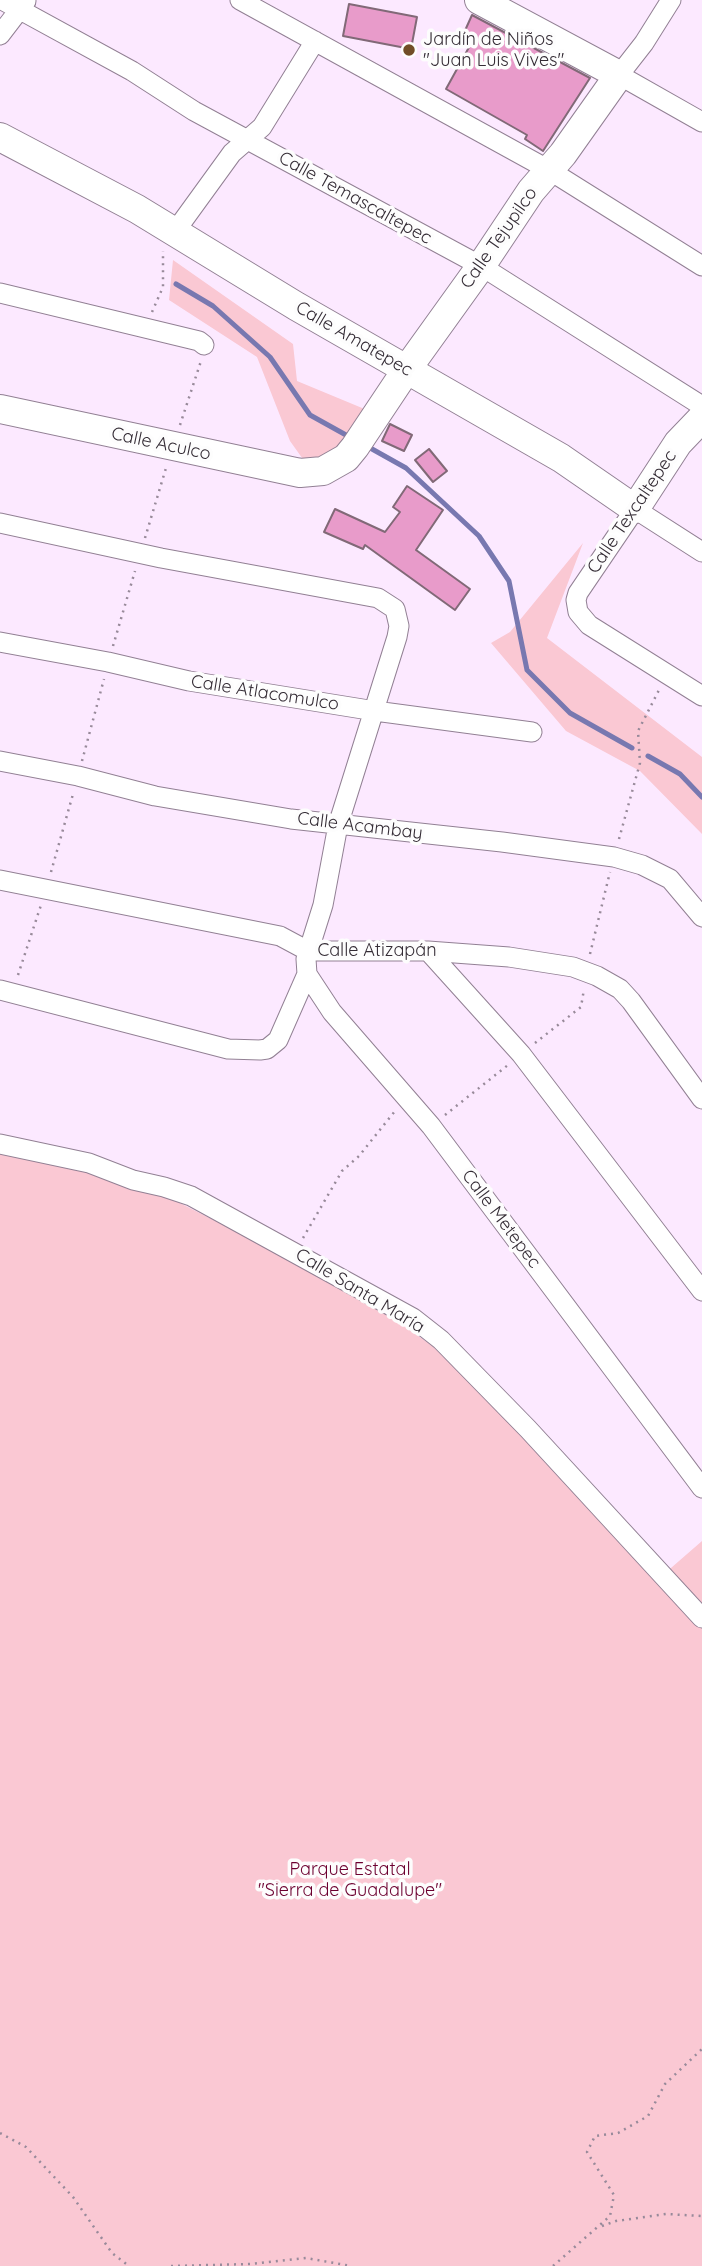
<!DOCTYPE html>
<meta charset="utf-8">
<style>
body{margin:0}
canvas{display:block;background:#fce9ff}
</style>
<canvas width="702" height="2266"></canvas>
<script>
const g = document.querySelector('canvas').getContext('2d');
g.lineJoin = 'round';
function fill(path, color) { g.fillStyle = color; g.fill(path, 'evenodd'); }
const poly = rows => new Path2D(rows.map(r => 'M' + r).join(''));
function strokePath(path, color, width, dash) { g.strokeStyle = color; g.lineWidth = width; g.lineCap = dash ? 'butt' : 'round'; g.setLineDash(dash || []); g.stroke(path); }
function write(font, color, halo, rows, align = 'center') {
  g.font = font + ' Quicksand,sans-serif'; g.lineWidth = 7; g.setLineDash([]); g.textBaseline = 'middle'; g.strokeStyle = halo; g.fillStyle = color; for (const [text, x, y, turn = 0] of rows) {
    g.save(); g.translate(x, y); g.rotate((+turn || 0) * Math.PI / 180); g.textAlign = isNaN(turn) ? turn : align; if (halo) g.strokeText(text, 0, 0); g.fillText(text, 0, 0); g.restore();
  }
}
const green = poly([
 [173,260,293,344,297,381,379,415,315,476,290,441,257,357,169,300],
 [583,543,547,638,702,757,702,834,640,771,566,731,491,643,510,632],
 [0,1145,162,1194,354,1291,434,1347,538,1451,656,1581,702,1541,702,2266,0,2266]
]);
const stream = poly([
 [176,284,213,306,270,357,310,415,346,435],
 [372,449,406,468,479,536,509,581,527,670,570,713,632,748],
 [648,756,680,774,702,797]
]);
const building = poly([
 [349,4,417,17,411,49,343,36,349,4],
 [472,15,590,78,543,151,525,139,527,135,446,89,473,40,463,35,472,15],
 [390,424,412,435,404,451,382,441,390,424],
 [429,449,447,471,433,482,415,460,429,449],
 [407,486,443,510,416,550,470,589,455,610,365,545,363,549,324,532,335,509,385,532,400,512,393,507,407,486]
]);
const path = poly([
 [152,312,163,287,163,251],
 [180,425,201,361],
 [145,538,166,468],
 [113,646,135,571],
 [82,761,104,679],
 [619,839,640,763,638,731,659,690],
 [51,872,73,794],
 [590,954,610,872],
 [18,975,41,905],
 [535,1043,581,1007,584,989],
 [445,1115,508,1065],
 [303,1238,342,1171,359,1156,395,1111],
 [0,2133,26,2147,73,2197,112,2253,129,2266],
 [602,2226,616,2221,666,2214,702,2216],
 [171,2266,250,2264,306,2258,351,2266],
 [553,2266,610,2216,614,2195,587,2152,595,2136,618,2133,648,2116,665,2084,702,2049]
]);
const street = poly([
 [2,0,132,71,194,111,481,266,702,406],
 [240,0,549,170,702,266],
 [671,0,644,43,619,75,702,122],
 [0,35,26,1],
 [174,233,232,153,262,127,315,41],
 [0,293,199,341,204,345],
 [0,523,161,558,378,598,395,609,399,626,397,637,338,825,323,905,306,959,307,974,332,1012,431,1126,702,1488],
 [702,552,635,509,578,593,576,600,578,612,589,625,702,696],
 [0,642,108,662,189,681,375,711,532,732],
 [0,761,78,776,155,796,291,819,502,842,614,857,642,865,670,879,702,917],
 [0,880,280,936,308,951,428,951,509,957,573,967,597,976,620,989,631,1001,702,1099],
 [428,951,521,1054,702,1291],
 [0,990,228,1049,260,1050,267,1049,278,1040,307,974],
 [0,1144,89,1163,133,1180,164,1187,191,1196,413,1318,441,1340,528,1429,702,1618]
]);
const secondary = poly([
 [0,137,137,209,296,306,561,458,635,509,678,443,702,418],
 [0,409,300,473,323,471,346,458,355,447,407,369,481,266,531,191,563,154,619,75,479,0]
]);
const markers = [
 [409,50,7,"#714d27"]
];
const poiNames = [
 ["Jardín de Niños",423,40],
 ["\"Juan Luis Vives\"",423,61]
];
const streetNames = [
 ["Calle Temascaltepec",355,198,29],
 ["Calle Tejupilco",499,238,-55],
 ["Calle Amatepec",354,339,30],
 ["Calle Aculco",161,444,12],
 ["Calle Texcaltepec",632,512,-56],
 ["Calle Atlacomulco",265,693,9],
 ["Calle Acambay",360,826,7],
 ["Calle Atizapán",377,951],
 ["Calle Metepec",501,1219,53],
 ["Calle Santa María",360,1291,31]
];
const parkNames = [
 ["Parque Estatal",350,1870],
 ["\"Sierra de Guadalupe\"",350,1891]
];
fill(green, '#fac8d3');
strokePath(stream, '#7878b0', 5);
fill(building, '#e89bca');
strokePath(building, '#816977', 2);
strokePath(street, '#928094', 21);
strokePath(secondary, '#928094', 30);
strokePath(path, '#988a9a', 2.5, [2, 5]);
strokePath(street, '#fff', 19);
strokePath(secondary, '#fff', 28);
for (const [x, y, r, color] of markers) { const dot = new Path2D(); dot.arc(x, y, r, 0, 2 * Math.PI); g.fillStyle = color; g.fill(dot); strokePath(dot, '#fdfdfd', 2.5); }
write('18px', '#342c35', '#fdfdfd', poiNames, 'left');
write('18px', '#342c35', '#fdfdfd', streetNames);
write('18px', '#6c0030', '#fdfdfd', parkNames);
</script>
